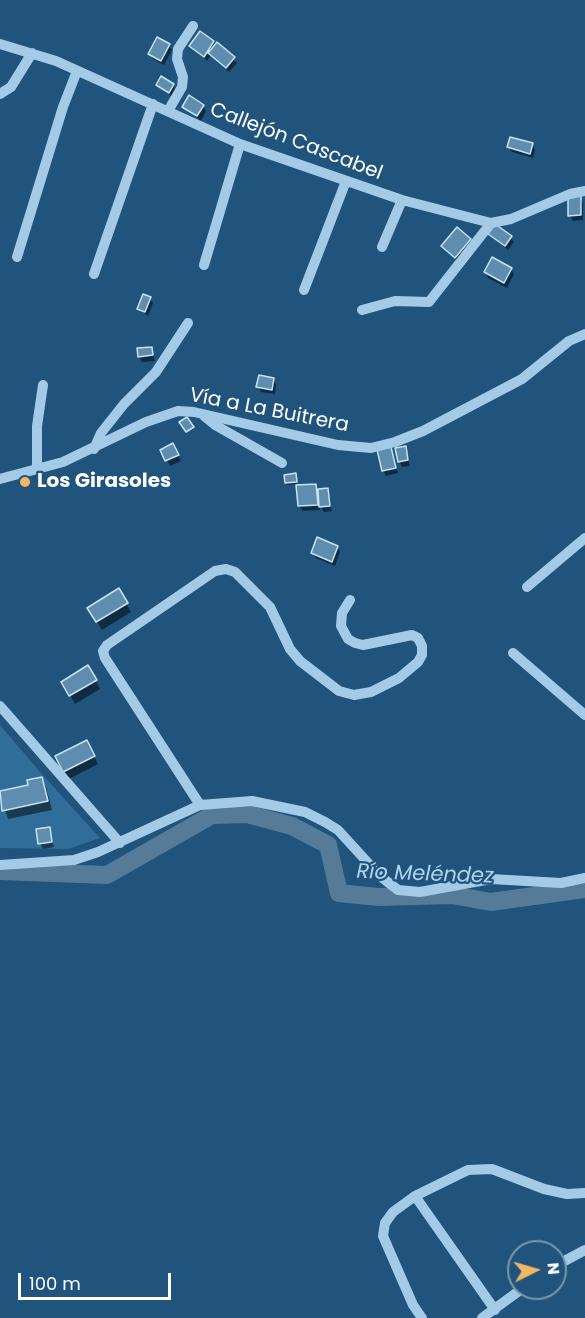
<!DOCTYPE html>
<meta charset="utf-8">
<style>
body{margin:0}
#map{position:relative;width:585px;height:1318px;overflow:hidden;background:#20547c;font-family:Poppins,sans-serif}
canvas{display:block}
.north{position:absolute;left:507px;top:1240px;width:60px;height:60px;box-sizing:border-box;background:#20547c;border:2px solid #7998b0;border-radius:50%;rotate:85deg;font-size:16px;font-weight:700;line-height:24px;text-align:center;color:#fff}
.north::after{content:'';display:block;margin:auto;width:21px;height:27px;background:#f3b764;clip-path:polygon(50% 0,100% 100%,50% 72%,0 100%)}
.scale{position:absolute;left:18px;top:1273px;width:153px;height:27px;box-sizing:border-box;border:3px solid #fff;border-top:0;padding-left:8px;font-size:18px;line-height:21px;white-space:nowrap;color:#fff;-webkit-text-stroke:4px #20547c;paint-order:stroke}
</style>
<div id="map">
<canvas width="585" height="1318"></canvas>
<div class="north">N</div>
<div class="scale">100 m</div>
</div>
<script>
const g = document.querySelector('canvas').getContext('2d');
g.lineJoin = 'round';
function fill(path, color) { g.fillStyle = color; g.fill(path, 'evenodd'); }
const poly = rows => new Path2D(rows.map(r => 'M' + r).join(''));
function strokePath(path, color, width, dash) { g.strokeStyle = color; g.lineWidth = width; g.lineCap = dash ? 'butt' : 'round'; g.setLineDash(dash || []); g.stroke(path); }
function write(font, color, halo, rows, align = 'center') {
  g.font = font + ' Poppins,sans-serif'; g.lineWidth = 4.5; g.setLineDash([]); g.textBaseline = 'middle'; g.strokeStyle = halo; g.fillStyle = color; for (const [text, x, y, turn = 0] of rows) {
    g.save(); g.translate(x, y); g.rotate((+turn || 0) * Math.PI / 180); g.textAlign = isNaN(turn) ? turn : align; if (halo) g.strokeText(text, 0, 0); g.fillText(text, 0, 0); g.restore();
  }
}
const green = poly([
 [0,725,40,772,100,838,68,849,0,848]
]);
const shadow = poly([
 [213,42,237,63,229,72,211,55,207,61,191,46],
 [169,45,172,50,164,65,153,59,150,54],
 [158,85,173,85,176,91,172,97],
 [203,106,206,111,201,121,184,107],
 [532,144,535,150,533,158,512,152,509,147],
 [580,198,583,203,583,220,573,221,570,215],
 [490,234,510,237,514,242,508,250],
 [470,240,473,245,458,262,443,247],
 [511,269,514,274,507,288,488,278,485,272],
 [150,298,153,303,148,316,139,309],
 [151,348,155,361,142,362,139,357],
 [273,379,276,385,275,394,261,392,258,386],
 [173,445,181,461,170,466,162,450],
 [391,448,398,473,386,476,383,470],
 [405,448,410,466,402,467,399,461],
 [285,476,296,477,297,484,287,485],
 [315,485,318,491,327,490,332,511,324,512,320,505,320,510,303,511,299,506],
 [337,547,340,552,335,566,316,558,312,553],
 [119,591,131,612,102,630,89,609],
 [88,667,100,689,75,704,63,682],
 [86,742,98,764,69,779,64,771],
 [42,778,46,787,52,810,8,819,0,793,29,786],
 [49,828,54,847,43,849,40,843]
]);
const river = poly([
 [0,871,107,875,212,815,247,814,292,826,328,845,339,893,378,897,452,895,491,902,585,889]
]);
const building = poly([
 [200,31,214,41,204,57,189,46,200,31],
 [157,37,170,44,161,61,148,54,157,37],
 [217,42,235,57,226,68,208,53,217,42],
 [161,76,174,84,169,93,156,85,161,76],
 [189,95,204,105,197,116,182,107,189,95],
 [510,137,533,143,530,154,507,147,510,137],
 [568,196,581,196,581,215,568,216,568,196],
 [495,224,512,236,505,246,488,234,495,224],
 [457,227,471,239,455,258,441,246,457,227],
 [492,257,512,268,504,283,484,272,492,257],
 [143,294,151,297,145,312,137,309,143,294],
 [152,347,153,355,138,357,137,348,152,347],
 [259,375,274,378,272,390,256,387,259,375],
 [187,417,194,427,186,432,179,422,187,417],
 [173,443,179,455,165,461,160,450,173,443],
 [406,446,408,460,398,462,395,448,406,446],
 [391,447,396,468,382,471,377,450,391,447],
 [296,473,297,482,285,483,284,475,296,473],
 [316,484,318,505,298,506,296,485,316,484],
 [328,488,330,506,319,507,318,489,328,488],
 [317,537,338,546,332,562,311,553,317,537],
 [119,588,128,603,96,622,87,608,119,588],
 [88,665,97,680,69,696,61,682,88,665],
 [87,740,95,756,63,772,55,756,87,740],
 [42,777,48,801,2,811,0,791,28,785,27,780,42,777],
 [50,827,52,842,38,844,36,829,50,827]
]);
const minor = poly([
 [0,44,56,61,240,144,402,200,491,223,511,219,570,194,585,191],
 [0,94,11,87,32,53],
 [168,111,182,87,183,77,177,59,178,49,193,26],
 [382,247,402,200],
 [17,257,63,107,77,71],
 [204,265,240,144],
 [94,274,153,104],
 [304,290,346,181],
 [362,310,395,301,429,302,491,223],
 [204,416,215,425,282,463],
 [94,449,101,433,124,404,156,372,188,323],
 [37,470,37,426,43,385],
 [0,479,63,462,146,422,178,411,194,412,338,445,371,448,395,442,423,431,522,379,569,341,585,334],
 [527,587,585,538],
 [513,653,585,715],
 [0,706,120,843],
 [200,805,105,658,103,651,107,645,215,571,226,569,235,572,270,607,290,649,300,661,339,691,354,695,371,692,399,678,418,662,422,655,422,646,418,638,412,635,363,645,355,643,348,639,341,626,342,613,350,600],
 [0,865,74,860,98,852,200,805,252,801,305,812,325,822,338,830,380,876,398,890,420,892,491,879,561,883,585,878],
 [415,1196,495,1310],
 [555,1266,585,1250],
 [422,1318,413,1305,383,1236,385,1223,393,1212,415,1196,468,1170,492,1169,544,1189,567,1194,585,1193],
 [482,1318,523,1288]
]);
const markers = [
 [25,482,6,"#f3b764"]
];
const streetNames = [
 ["Callejón Cascabel",296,142,21],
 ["Vía a La Buitrera",269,411,11]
];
const poiNames = [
 ["Los Girasoles",37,482]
];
const waterNames = [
 ["Río Meléndez",425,875,2]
];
fill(green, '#306d98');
fill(shadow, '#0007');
strokePath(river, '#557b98', 18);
fill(building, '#5e8daf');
strokePath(building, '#c6e2f5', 1.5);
strokePath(minor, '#a3cae6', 10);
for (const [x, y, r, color] of markers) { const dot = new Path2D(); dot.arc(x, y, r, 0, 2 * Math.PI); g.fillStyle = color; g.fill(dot); strokePath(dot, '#20547c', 2); }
write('20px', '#fff', '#20547c', streetNames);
write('bold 20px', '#fff', '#20547c', poiNames, 'left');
write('italic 21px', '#aed4ee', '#20547c', waterNames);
</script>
